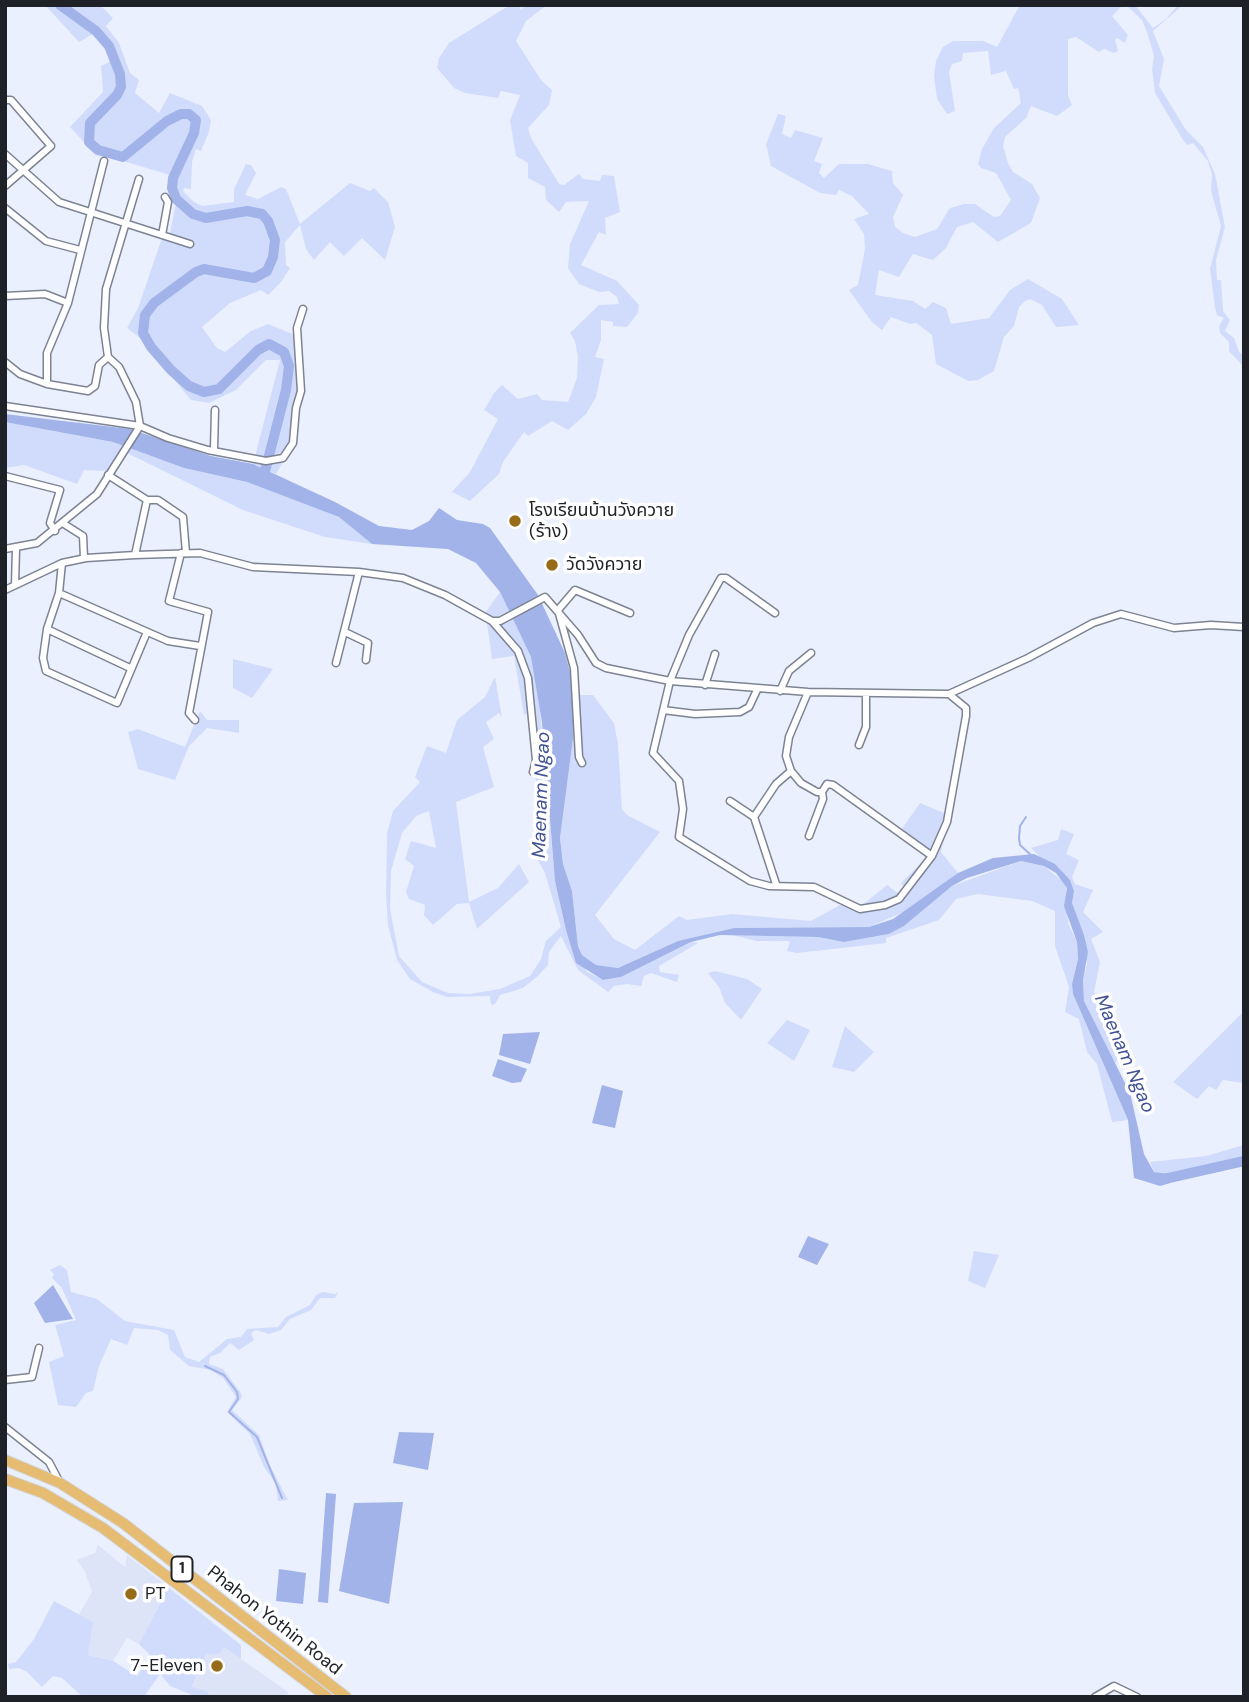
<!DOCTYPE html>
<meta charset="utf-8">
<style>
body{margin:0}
#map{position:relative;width:1249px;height:1702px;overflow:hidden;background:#ebf0fe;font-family:"DM Sans",sans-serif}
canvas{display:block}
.frame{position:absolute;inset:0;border:7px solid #1e2127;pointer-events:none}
</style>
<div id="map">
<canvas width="1249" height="1702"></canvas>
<div class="frame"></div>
</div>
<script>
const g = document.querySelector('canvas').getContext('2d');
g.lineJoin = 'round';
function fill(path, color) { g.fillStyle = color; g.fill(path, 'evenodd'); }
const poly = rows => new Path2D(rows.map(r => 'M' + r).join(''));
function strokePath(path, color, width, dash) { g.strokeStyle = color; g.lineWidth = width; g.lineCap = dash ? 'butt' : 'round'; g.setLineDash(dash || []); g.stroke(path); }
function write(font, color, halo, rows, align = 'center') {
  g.font = font + ' "DM Sans","Noto Sans Thai",sans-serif'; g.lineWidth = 7; g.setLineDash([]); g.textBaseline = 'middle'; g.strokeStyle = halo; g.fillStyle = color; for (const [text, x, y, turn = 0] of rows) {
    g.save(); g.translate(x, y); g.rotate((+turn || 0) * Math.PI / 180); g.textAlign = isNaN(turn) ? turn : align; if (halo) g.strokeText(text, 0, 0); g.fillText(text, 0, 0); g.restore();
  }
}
const built = poly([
 [98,1545,125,1567,127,1555,169,1588,156,1592,163,1598,139,1644,127,1638,113,1661,88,1655,78,1616,92,1592,85,1572,77,1560,95,1553],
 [224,1647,288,1692,287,1697,209,1697,206,1691,192,1688,206,1654]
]);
const green = poly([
 [45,5,100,5,113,18,106,26,119,43,130,73,139,80,135,93,159,113,170,93,202,106,211,120,209,132,201,151,196,149,192,162,191,189,184,188,183,191,194,202,202,206,234,202,234,189,246,164,251,165,256,173,245,195,258,199,281,187,286,189,300,224,350,183,370,191,374,188,388,202,395,227,385,260,362,238,344,256,330,242,314,260,306,249,300,225,285,242,286,265,290,268,281,282,268,295,261,290,230,303,202,327,217,348,225,352,251,331,268,324,300,337,304,379,298,406,296,440,276,474,253,464,280,360,266,360,236,390,209,403,191,400,140,338,127,328,138,308,162,238,169,239,178,192,170,175,93,152,70,127,103,92,101,66,111,61,104,46,93,34,79,42],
 [510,5,518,5,521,10,526,5,547,5,526,21,516,41,541,80,552,90,549,105,528,128,531,138,559,184,564,185,579,174,583,179,600,181,602,175,614,176,620,212,605,218,606,235,599,232,581,265,617,281,639,305,638,313,627,327,613,326,613,322,601,320,601,340,595,357,604,359,596,397,586,414,568,430,552,421,528,436,524,432,503,462,499,474,470,501,452,492,470,472,498,419,484,410,494,393,502,385,518,399,537,394,542,400,568,402,577,378,578,357,575,341,570,333,599,305,619,304,617,297,609,291,599,292,579,284,568,268,570,244,589,201,566,202,559,212,546,200,545,187,528,178,528,163,516,156,510,120,520,95,501,91,498,98,465,93,454,88,437,68,439,58,449,43],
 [1020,5,1123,5,1112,16,1128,35,1125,43,1117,38,1115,40,1118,51,1114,53,1104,49,1099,52,1076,37,1068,39,1068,95,1072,105,1057,116,1031,106,1026,118,1005,137,1003,146,1008,163,1013,172,1032,184,1040,198,1031,223,998,242,973,222,957,227,946,248,933,260,913,254,899,277,879,270,875,295,913,301,925,309,933,302,946,308,951,324,989,318,1010,290,1028,279,1062,299,1079,325,1056,327,1042,305,1030,299,1025,301,1019,307,1014,326,1004,337,994,371,978,380,968,381,936,364,932,335,916,323,910,324,891,317,882,330,872,322,849,290,858,285,865,249,864,234,854,219,869,214,852,196,839,190,836,195,820,193,771,166,766,144,778,114,786,116,782,134,791,138,795,130,823,138,814,161,822,164,819,173,824,178,839,164,868,164,892,171,893,183,903,195,893,217,895,227,903,233,915,237,937,229,950,208,964,204,975,204,994,217,1000,216,1011,200,996,173,981,168,978,164,982,149,994,128,1021,103,1018,88,1014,89,1006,71,991,75,988,51,963,53,962,61,952,64,949,72,955,111,947,114,937,99,934,76,936,61,943,47,953,41,983,41,997,47],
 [1126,5,1135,5,1153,28,1166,19,1178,5,1183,5,1153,31,1164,59,1159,86,1186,130,1203,147,1215,174,1225,227,1216,260,1217,280,1221,280,1223,311,1230,320,1225,331,1234,338,1239,352,1244,355,1244,367,1229,351,1229,342,1220,333,1219,326,1224,318,1217,315,1215,308,1210,269,1221,226,1211,191,1212,175,1208,161,1193,143,1187,145,1183,140,1155,93,1152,69,1154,56,1148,35,1142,20],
 [5,422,113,442,184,468,247,482,339,517,372,544,325,537,243,510,121,450,108,471,84,470,77,484,24,465,5,468],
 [500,592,531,657,538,686,555,881,566,930,587,972,604,980,621,977,692,942,698,943,659,966,660,972,679,975,677,982,651,973,644,976,641,986,627,984,614,986,608,992,578,970,561,936,549,952,548,965,538,976,523,988,500,995,495,1004,491,1005,490,996,447,997,433,992,410,979,397,960,388,925,386,892,387,833,393,811,420,782,415,777,427,746,446,753,457,720,485,697,495,677,502,718,499,713,486,722,494,739,483,747,494,787,456,802,469,902,498,888,519,864,529,882,477,929,469,903,457,904,433,925,424,915,425,905,409,899,406,892,414,866,405,859,411,841,436,848,429,811,416,816,402,833,391,871,390,909,399,956,422,982,448,993,470,994,500,989,530,976,541,959,546,941,561,927,545,873,535,855,542,847,543,835,527,714,524,715,514,656,492,659,487,623,481,619],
 [233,659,273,669,252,698,233,688],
 [573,695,593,695,614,723,618,744,622,809,627,815,660,832,595,915,614,939,635,950,679,916,687,920,732,914,811,921,849,900,860,907,887,885,899,894,905,888,901,883,927,857,899,833,920,803,949,815,941,852,958,873,908,910,869,927,734,928,678,941,618,968,596,965,582,955,578,945,572,891,563,864,560,838,574,731],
 [200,711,207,720,239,720,239,733,207,728,189,746,175,780,138,769,128,732,138,729,185,747],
 [1061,829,1074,834,1066,854,1079,860,1072,877,1075,884,1093,890,1083,912,1103,932,1091,939,1100,962,1094,992,1120,1058,1114,1064,1084,1001,1083,979,1087,964,1072,903,1074,891,1070,881,1055,864,1043,860,1031,848,1058,840],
 [1021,861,1044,866,1066,884,1068,923,1077,942,1078,959,1072,984,1073,994,1128,1120,1112,1122,1097,1064,1087,1052,1079,1019,1065,1012,1069,987,1055,946,1055,911,1032,901,978,894,956,899,939,920,886,938,886,943,797,953,787,951,790,941,757,941,732,935,818,937,844,942,889,934,904,926,952,886],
 [715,971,747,979,762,989,741,1020,725,1003,719,987,708,973],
 [1244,1011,1244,1083,1223,1080,1216,1090,1209,1086,1197,1099,1173,1082],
 [787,1020,810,1030,794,1061,767,1043],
 [845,1026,874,1052,854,1072,832,1067],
 [1244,1145,1244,1157,1238,1159,1163,1175,1154,1172,1150,1162,1206,1156],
 [974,1251,999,1255,985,1288,968,1281],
 [60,1265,67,1270,71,1292,97,1299,125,1321,174,1330,185,1357,199,1362,227,1339,241,1337,247,1329,278,1327,286,1317,310,1305,316,1295,323,1292,335,1294,338,1292,335,1298,320,1298,311,1310,290,1319,281,1330,269,1334,256,1330,251,1333,254,1340,239,1350,230,1343,220,1353,210,1357,209,1364,223,1369,241,1393,242,1397,232,1410,259,1435,270,1466,288,1500,278,1501,276,1484,264,1467,250,1434,227,1412,236,1397,223,1378,211,1370,189,1366,170,1350,168,1335,158,1330,134,1328,127,1345,111,1339,99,1366,93,1391,86,1393,76,1407,58,1405,49,1362,64,1356,55,1325,76,1320,62,1288,52,1278,54,1274,50,1270],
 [169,1588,241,1645,241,1659,224,1647,219,1654,206,1654,192,1687,207,1691,209,1697,197,1697,170,1686,160,1674,144,1697,83,1697,62,1678,53,1676,42,1687,27,1672,19,1668,9,1669,8,1664,16,1662,34,1639,54,1601,93,1622,88,1655,113,1661,137,1676,150,1655,139,1644,163,1598,156,1592]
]);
const water = poly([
 [5,414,130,429,211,456,253,464,335,502,379,526,412,530,429,521,439,508,457,520,483,524,490,528,538,595,565,653,573,683,574,731,560,838,563,864,572,891,578,946,582,955,596,965,618,968,678,941,734,928,869,927,893,919,958,873,993,858,1034,854,1055,864,1070,880,1074,891,1072,903,1084,935,1088,952,1083,980,1084,1001,1130,1093,1144,1154,1154,1172,1168,1174,1170,1183,1160,1186,1134,1178,1128,1120,1073,994,1072,984,1078,959,1077,942,1064,906,1067,888,1056,873,1044,866,1021,861,967,878,952,886,904,926,889,934,844,942,818,937,720,935,691,942,621,977,603,980,576,963,566,930,555,881,542,722,531,657,500,592,476,563,448,549,372,544,339,517,247,482,184,468,113,442,5,422],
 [540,1032,530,1064,499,1055,503,1034],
 [498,1059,527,1069,521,1082,512,1083,492,1076],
 [602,1085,623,1091,615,1128,592,1123],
 [808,1236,829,1244,817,1265,798,1257],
 [53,1285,73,1319,45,1323,34,1303],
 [399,1432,434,1433,428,1470,393,1463],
 [326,1493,336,1494,328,1603,318,1602],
 [403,1502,389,1604,339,1591,354,1503],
 [279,1569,306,1573,303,1604,276,1601]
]);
const stream = poly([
 [1026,817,1020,826,1019,838,1020,845,1031,855],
 [205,1366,224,1375,237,1392,238,1399,229,1412,257,1437,282,1498]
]);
const river = poly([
 [60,5,96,31,109,46,120,74,121,87,117,95,90,123,89,142,98,150,123,157,167,121,181,114,189,114,196,120,194,133,173,178,172,188,176,199,193,214,206,218,247,211,262,214,268,221,275,240,273,257,267,271,254,278,204,269,196,272,154,303,145,315,143,333,151,347,171,370,189,386,204,392,219,389,258,350,269,344,284,352,289,366,286,390,263,479],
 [1156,1178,1160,1180,1244,1161]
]);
const minor = poly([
 [5,100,11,100,51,146,5,186],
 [5,154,59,202,190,244],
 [5,208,46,241,80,250],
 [162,235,168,202,165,197],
 [5,296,45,294,68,303],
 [5,362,20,374,47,384,88,391,95,386,99,365,108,357],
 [47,384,47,353,68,303,104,161],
 [5,406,140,426,168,438,208,450,266,461,283,458,293,443,296,408,301,391,297,328,303,309],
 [214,449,215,410],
 [108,475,147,500],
 [5,476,60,490,50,523,55,531],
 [64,524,83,536,84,558],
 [5,549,37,543,97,494,140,426,136,402,119,367,108,357,104,328,106,289,139,179],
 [181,553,169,601,208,612,189,713,195,720],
 [135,555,147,500,158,500,183,517,186,553],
 [62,563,59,593,47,629,43,658,46,671,117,703,147,632],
 [15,585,16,549],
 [5,590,62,563,86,558,135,555,200,553,253,567,359,572,403,578,445,595,492,621,500,621,545,597,578,635,596,663,606,668,670,681,808,692,949,694,1028,658,1093,623,1121,614,1174,628,1211,625,1244,627],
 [59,593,168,641,200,646],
 [775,613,726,578,721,578,689,635,670,681,653,753,679,781,683,809,679,837,750,881,769,886,814,887,860,909,885,905,899,899,932,856,947,822,966,716,966,708,949,694],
 [492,621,518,651,528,678,536,760,533,772],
 [47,629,130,668],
 [345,632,368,643,366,660],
 [336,663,359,572],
 [705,685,715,654],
 [780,691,789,671,811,653],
 [663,710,695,714,740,712,749,707,757,690],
 [859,745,866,727,866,694],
 [582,763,579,757,574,668,558,610,575,590,630,613],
 [791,771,786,756,789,737,808,692],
 [730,801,754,817,776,884],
 [754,817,776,784,791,771,801,783,817,792,822,792,827,784,833,785,932,856],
 [809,836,823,799,822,792],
 [5,1380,32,1377,39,1348],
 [5,1427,49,1462,60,1483],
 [1095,1697,1114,1686,1137,1697]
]);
const trunk = poly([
 [5,1460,60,1483,123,1523,346,1697],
 [5,1479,43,1493,103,1528,327,1697]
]);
const markers = [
 [515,521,7,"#966c18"],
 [552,565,7,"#966c18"],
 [131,1594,7,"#966c18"],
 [217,1666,7,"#966c18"]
];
const shields = [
 [182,1569,21]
];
const shieldNames = [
 ["1",182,1569]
];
const poiNames = [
 ["โรงเรียนบ้านวังควาย",529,511],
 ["(ร้าง)",529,532],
 ["วัดวังควาย",566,565],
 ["PT",145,1594],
 ["7-Eleven",203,1666,"right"]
];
const streetNames = [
 ["Phahon Yothin Road",274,1621,38]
];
const waterNames = [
 ["Maenam Ngao",542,795,-88],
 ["Maenam Ngao",1124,1054,67]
];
fill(built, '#dde4f8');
fill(green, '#d1dcfc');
fill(water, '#a1b3e9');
strokePath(stream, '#a1b3e9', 2);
strokePath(river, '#a1b3e9', 10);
strokePath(minor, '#7d8392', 9);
strokePath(trunk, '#d2d3d4', 12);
strokePath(minor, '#fff', 6);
strokePath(trunk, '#e6bc72', 10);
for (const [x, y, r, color] of markers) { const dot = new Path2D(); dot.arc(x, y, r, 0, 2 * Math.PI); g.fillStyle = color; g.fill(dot); strokePath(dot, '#fff', 2.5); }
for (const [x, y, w] of shields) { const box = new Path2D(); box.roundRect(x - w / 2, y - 12.5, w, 25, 5); g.fillStyle = '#fff'; g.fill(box); strokePath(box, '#1e2127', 2); }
write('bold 16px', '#1e2127', null, shieldNames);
write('18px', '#1e2127', '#fff', poiNames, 'left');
write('18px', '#1e2127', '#fff', streetNames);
write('italic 19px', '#405294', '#fff', waterNames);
</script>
